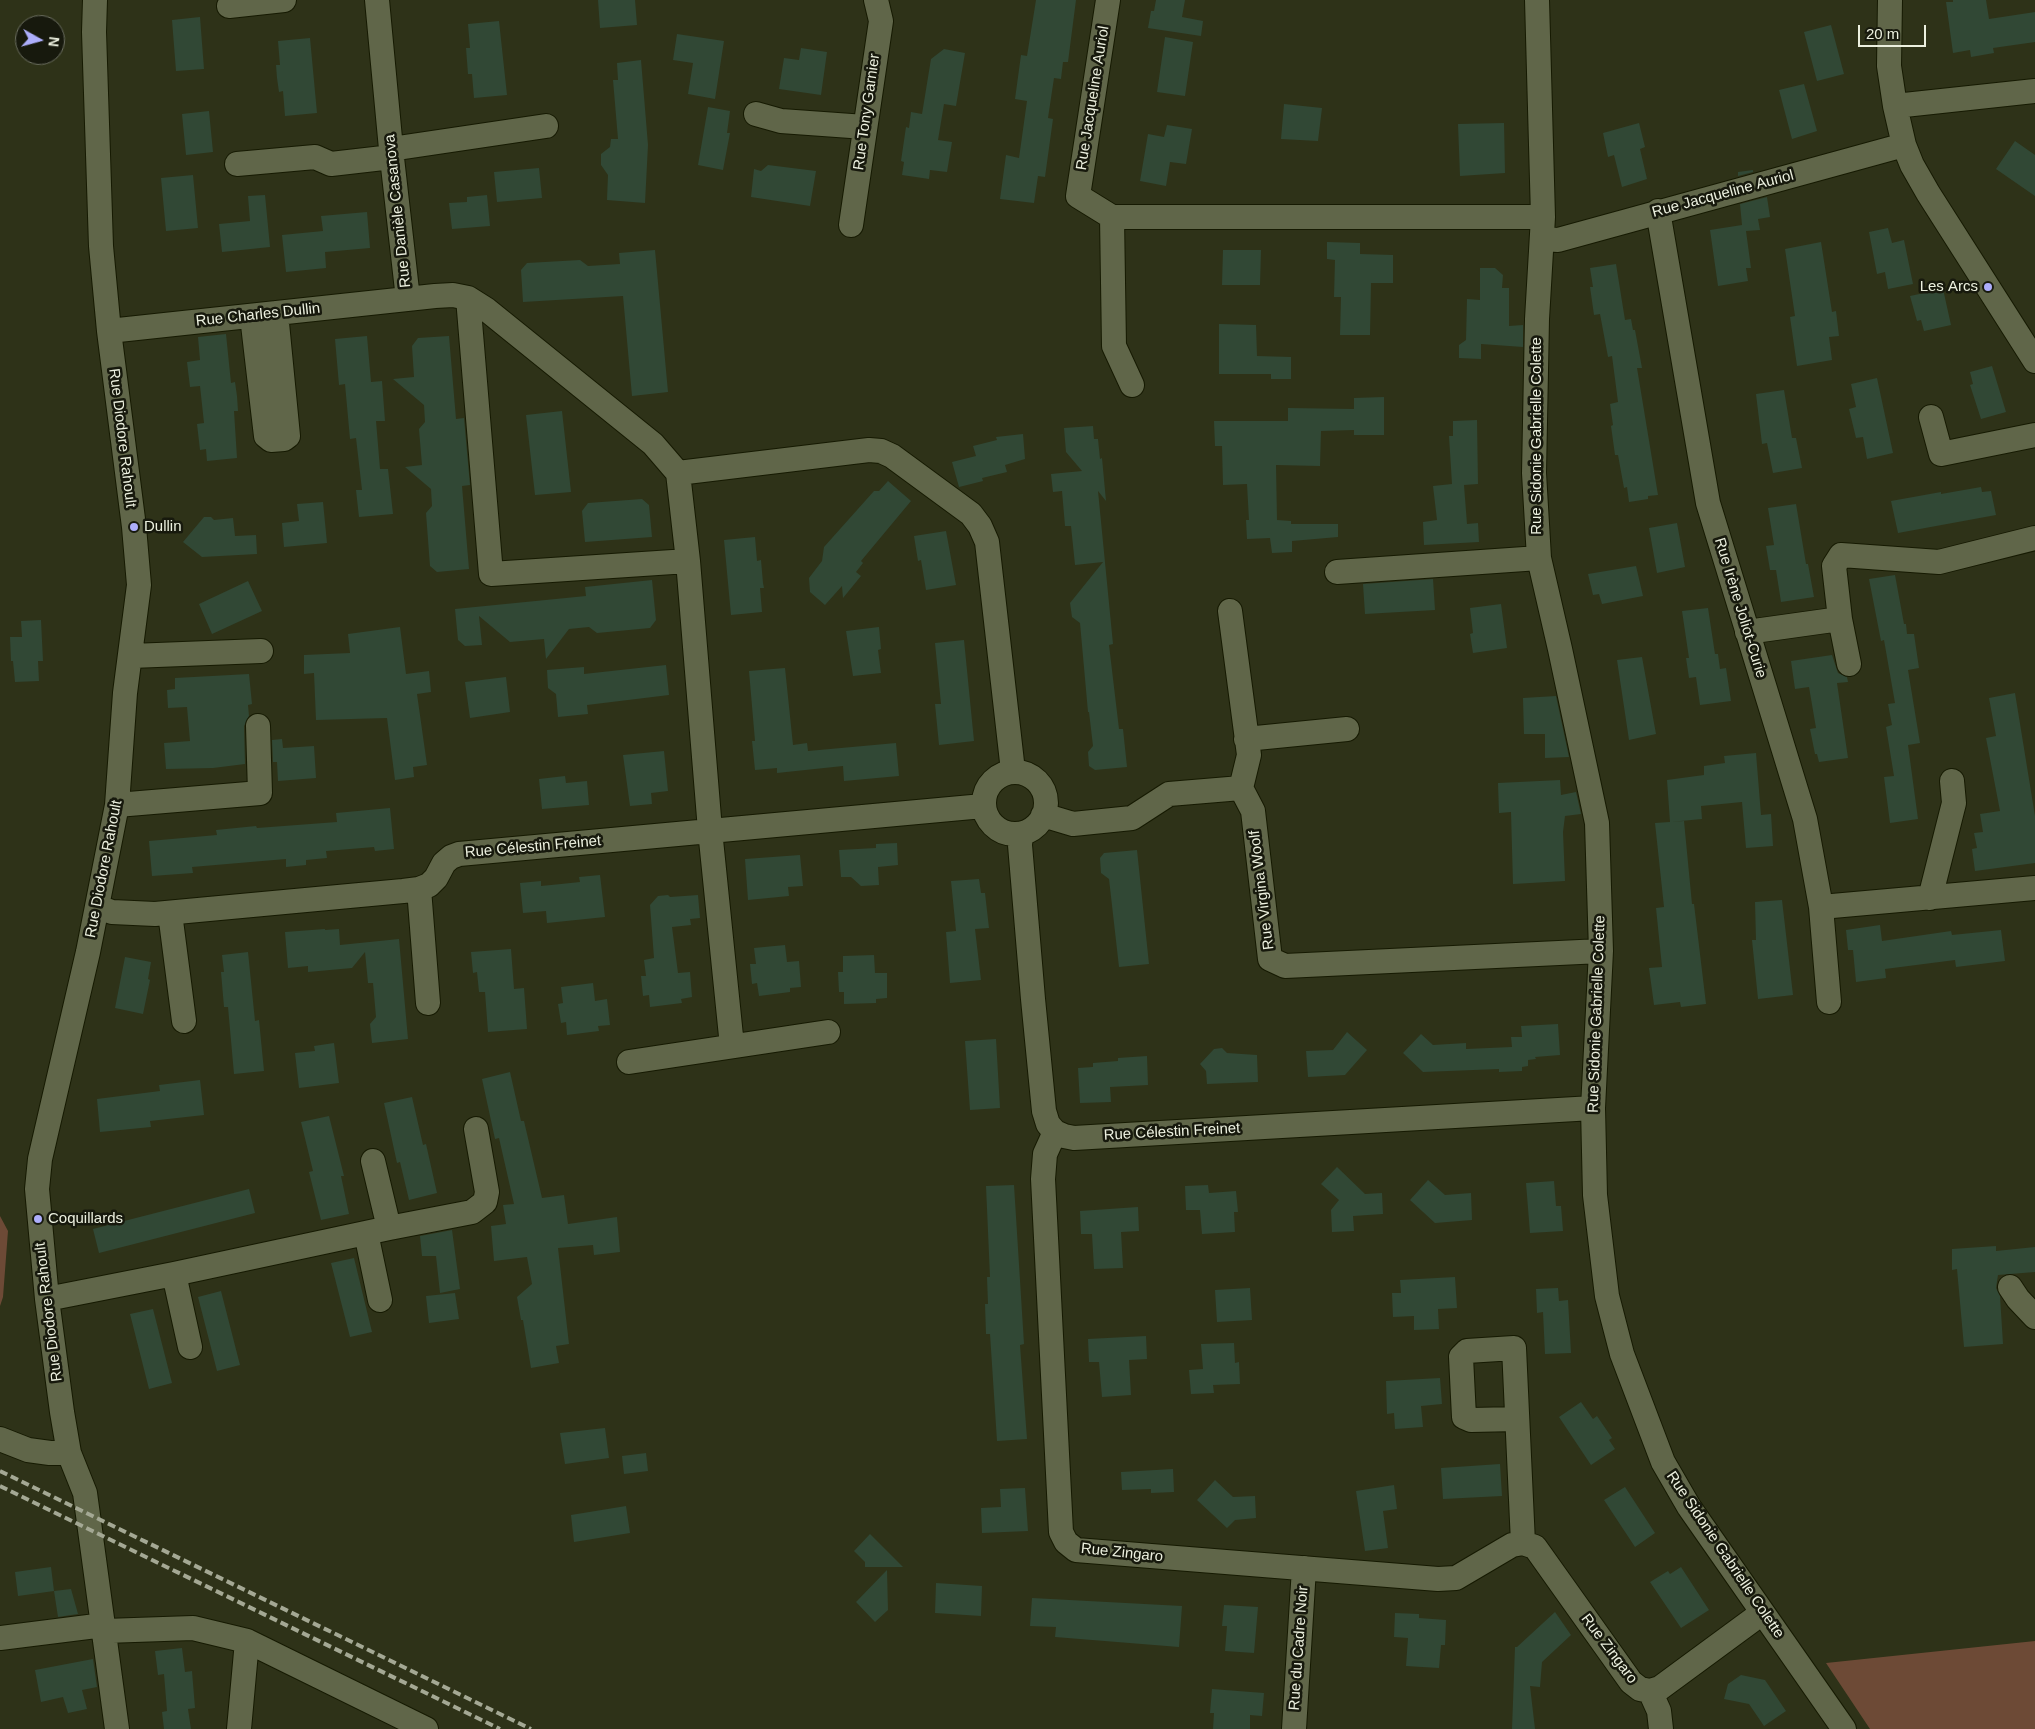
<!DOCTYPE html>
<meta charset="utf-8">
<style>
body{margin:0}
#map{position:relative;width:2035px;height:1729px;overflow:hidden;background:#2e3218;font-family:Helvetica,sans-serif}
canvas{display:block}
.north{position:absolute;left:15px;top:15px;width:50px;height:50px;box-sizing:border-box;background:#17190d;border:1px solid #6c6f61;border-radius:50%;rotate:97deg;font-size:14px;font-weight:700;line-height:20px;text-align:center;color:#ecf0df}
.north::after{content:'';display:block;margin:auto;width:18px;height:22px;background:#adaefb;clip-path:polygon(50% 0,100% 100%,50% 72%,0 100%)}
.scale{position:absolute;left:1858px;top:25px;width:68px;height:22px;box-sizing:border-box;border:2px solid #ecf0df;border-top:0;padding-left:6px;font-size:15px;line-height:18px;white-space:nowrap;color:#ecf0df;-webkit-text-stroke:4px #17190d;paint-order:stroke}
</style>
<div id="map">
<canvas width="2035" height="1729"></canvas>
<div class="north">N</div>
<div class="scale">20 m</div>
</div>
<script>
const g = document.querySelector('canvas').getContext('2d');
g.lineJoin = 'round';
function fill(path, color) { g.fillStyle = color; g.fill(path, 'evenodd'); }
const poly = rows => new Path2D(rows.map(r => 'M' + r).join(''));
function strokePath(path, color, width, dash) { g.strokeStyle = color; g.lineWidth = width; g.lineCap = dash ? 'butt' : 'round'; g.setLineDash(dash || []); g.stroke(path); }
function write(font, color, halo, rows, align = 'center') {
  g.font = font + ' Helvetica,sans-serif'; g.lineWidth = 5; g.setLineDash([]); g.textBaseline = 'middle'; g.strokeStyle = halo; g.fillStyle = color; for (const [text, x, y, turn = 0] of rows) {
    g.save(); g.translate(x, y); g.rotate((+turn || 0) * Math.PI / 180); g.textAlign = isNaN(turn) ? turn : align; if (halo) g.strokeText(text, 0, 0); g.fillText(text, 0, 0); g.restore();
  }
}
const green = poly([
 [0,1216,8,1231,3,1297,0,1306],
 [2035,1641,2035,1729,1870,1729,1826,1663]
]);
const building = poly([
 [598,0,635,0,637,25,600,28],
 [1036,0,1076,0,1068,62,1063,62,1061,79,1054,78,1048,118,1053,119,1045,177,1038,176,1034,203,1000,199,1006,155,1019,158,1027,101,1015,99,1021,55,1027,56],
 [1156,0,1185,0,1182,17,1203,21,1201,36,1148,28,1151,11,1154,11],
 [1953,0,1986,0,1989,19,2035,12,2035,42,1993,48,1994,53,1971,57,1970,50,1953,53,1946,2,1953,2],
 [200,17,204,69,176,71,172,20],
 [499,21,507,95,474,98,472,74,468,74,466,48,470,48,468,24],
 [1831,25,1844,74,1817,81,1804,32],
 [677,34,724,41,715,99,688,94,693,63,673,60],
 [1165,37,1193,42,1185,96,1157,92],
 [310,38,317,113,285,116,283,91,279,92,277,78,276,65,280,65,278,41],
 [801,48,827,52,821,95,779,89,784,58,799,60],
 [944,49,965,53,956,106,944,104,938,140,952,142,947,172,930,170,929,179,902,175,904,162,901,161,906,127,909,128,911,112,922,114,931,59],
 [641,60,648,145,645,203,607,200,608,175,601,165,601,154,610,147,611,139,618,139,613,80,618,80,617,63],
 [1804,84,1817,131,1792,139,1779,90],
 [1284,104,1322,108,1318,141,1281,139],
 [708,107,730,111,727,133,730,133,723,170,698,165],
 [209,111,213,152,186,155,182,114],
 [1504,123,1505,173,1460,176,1458,124],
 [1639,123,1645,147,1640,149,1647,179,1622,187,1614,155,1608,157,1603,133],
 [1167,125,1192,129,1186,164,1170,162,1166,186,1140,181,1148,134,1164,137],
 [2015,141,2035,155,2035,196,1996,169],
 [768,165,816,171,810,206,751,197,754,169,761,171],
 [539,168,542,198,497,202,494,172],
 [1753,170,1753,172,1738,176,1738,172],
 [193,175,198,228,166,231,161,178],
 [265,195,270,247,222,252,219,224,250,221,248,196],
 [487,195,490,226,452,229,449,203,467,202,467,197],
 [1767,197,1770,217,1758,219,1760,230,1746,231,1751,268,1746,268,1748,281,1718,286,1710,230,1742,225,1740,204],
 [367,212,370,248,325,252,326,268,286,272,282,235,323,231,321,216],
 [1888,228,1892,243,1904,240,1913,284,1888,289,1885,272,1877,274,1869,232],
 [1327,242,1360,243,1360,254,1393,255,1393,283,1371,283,1370,335,1340,335,1341,297,1334,297,1335,260,1327,259],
 [1821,242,1832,312,1836,311,1839,336,1829,337,1832,360,1797,366,1790,317,1795,316,1785,249],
 [655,250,668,392,632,396,623,296,523,302,521,270,527,263,580,260,588,266,620,264,619,253],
 [1223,250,1261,250,1260,285,1222,285],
 [1616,264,1625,320,1631,319,1633,330,1635,330,1642,368,1637,368,1658,495,1648,496,1648,499,1629,502,1627,487,1624,488,1618,455,1615,455,1611,426,1613,425,1610,404,1618,402,1612,356,1608,357,1600,314,1594,315,1590,287,1593,287,1590,268],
 [1480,268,1495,268,1503,275,1502,288,1509,288,1509,326,1523,325,1523,347,1481,344,1481,359,1459,358,1459,345,1466,340,1467,299,1480,300],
 [1943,289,1951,325,1924,331,1921,320,1917,321,1910,296],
 [1219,324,1256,325,1257,356,1291,357,1291,379,1271,379,1271,374,1219,374],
 [226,334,231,383,235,382,237,396,238,411,234,411,237,458,207,461,206,449,200,450,197,424,204,423,200,386,190,387,187,362,200,360,198,337],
 [367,336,371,382,382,381,385,421,376,421,380,469,388,469,393,514,359,517,356,490,362,490,356,438,350,439,345,384,339,385,335,339],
 [449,336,456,419,464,418,470,485,462,486,469,569,437,572,430,566,426,513,432,506,431,489,405,467,422,465,419,429,425,422,424,405,393,379,414,377,412,346,418,338],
 [1992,366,2006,412,1981,419,1970,385,1973,384,1970,372],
 [1877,378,1893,453,1867,459,1863,437,1856,438,1849,409,1856,407,1851,384],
 [1784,390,1792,438,1796,438,1802,468,1773,473,1767,443,1762,444,1756,394],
 [1384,397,1384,435,1354,435,1354,430,1321,431,1320,466,1276,465,1277,520,1291,521,1291,524,1338,524,1338,537,1292,541,1292,552,1272,553,1270,538,1247,539,1246,520,1249,520,1247,484,1223,485,1222,446,1215,446,1214,421,1288,421,1288,408,1354,409,1354,398],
 [562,411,571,492,535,495,526,415],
 [1477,420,1478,484,1464,485,1467,524,1478,523,1479,542,1424,545,1423,522,1437,520,1433,486,1452,484,1449,436,1453,436,1453,421],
 [1093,426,1094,439,1098,439,1100,459,1102,458,1106,501,1098,491,1113,644,1109,645,1119,729,1123,729,1127,767,1095,770,1089,766,1088,752,1093,746,1089,712,1088,712,1080,623,1072,617,1070,603,1103,562,1075,565,1071,526,1065,526,1062,491,1053,492,1051,474,1082,471,1066,452,1064,428],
 [1023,434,1025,459,1005,465,1007,472,982,478,983,481,959,487,952,462,976,456,973,446,997,440,996,437],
 [888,481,911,501,861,561,863,563,856,572,861,576,843,598,842,586,825,605,810,592,809,578,822,561,824,547,874,491,879,491],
 [1981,487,1982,492,1991,491,1996,515,1898,533,1891,501,1941,492,1941,494],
 [642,499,649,505,652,537,585,542,582,511,588,503],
 [323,502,327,543,284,547,282,523,299,521,297,504],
 [1796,504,1806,564,1808,564,1814,597,1781,602,1776,570,1770,570,1766,546,1774,545,1768,508],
 [204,517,211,517,214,520,233,518,235,536,256,535,257,554,202,557,183,542],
 [1677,523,1685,567,1657,573,1649,528],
 [946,531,956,585,926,590,921,560,918,561,914,536],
 [755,537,757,561,761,560,763,583,764,588,760,588,762,612,731,615,724,540],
 [1636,566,1643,596,1602,604,1599,594,1593,595,1588,574],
 [1895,575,1904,624,1906,624,1907,634,1914,634,1919,668,1908,670,1920,743,1908,745,1918,819,1890,823,1884,777,1894,776,1886,727,1892,725,1888,704,1895,703,1884,640,1881,641,1869,579],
 [1433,579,1435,610,1365,614,1363,584],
 [652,580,656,620,650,628,597,633,589,627,569,629,546,659,544,639,510,642,479,616,482,645,465,646,458,640,455,609,586,596,585,587],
 [248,581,262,611,212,634,199,604],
 [1501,604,1507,648,1473,653,1470,634,1473,633,1470,608],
 [1708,608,1715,654,1718,654,1720,669,1726,668,1731,701,1700,705,1696,677,1689,678,1686,658,1689,658,1682,611],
 [41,620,43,661,38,661,39,681,15,682,13,661,11,661,10,637,22,637,21,621],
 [400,627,406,674,429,671,431,692,417,694,427,765,413,767,414,777,395,780,387,718,316,720,314,673,304,674,304,655,350,653,348,634],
 [879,627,881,649,878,650,881,673,853,676,846,631],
 [964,640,974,741,939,745,935,704,941,704,935,643],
 [1832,655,1838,673,1847,677,1848,682,1837,683,1848,758,1819,762,1817,754,1815,754,1810,729,1816,728,1809,687,1795,689,1791,661],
 [1642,657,1656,734,1629,740,1617,660],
 [666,665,669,695,587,705,588,714,558,717,556,694,548,688,547,670,584,667,584,674],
 [785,668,793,745,807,743,808,751,896,743,899,776,844,781,843,766,777,773,777,768,755,770,752,741,755,741,749,671],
 [249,674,252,704,248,705,249,716,244,726,245,764,213,768,166,769,164,743,190,741,187,707,168,708,167,690,175,689,175,678],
 [506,677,510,712,470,718,465,682],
 [2015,693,2035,816,2035,863,1975,871,1972,849,1977,848,1974,833,1983,832,1980,814,2000,811,1986,738,1996,736,1989,698],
 [1556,696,1569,757,1545,758,1545,734,1524,734,1523,698],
 [282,739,283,748,314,746,316,778,278,781,277,762,273,762,272,740],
 [664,751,668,791,651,793,652,804,630,806,623,755],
 [1756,753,1761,815,1771,814,1773,846,1746,848,1742,802,1701,806,1702,819,1670,822,1667,780,1704,775,1704,766,1725,763,1724,756],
 [565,776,566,783,587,781,589,805,542,809,539,779],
 [1560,780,1561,795,1576,792,1581,814,1565,816,1563,832,1565,881,1513,884,1511,812,1499,813,1498,783],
 [390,808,394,849,375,851,374,847,326,851,327,858,306,860,306,865,286,867,286,859,192,867,193,873,152,876,149,841,217,835,216,830,256,826,257,828,337,822,336,813],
 [1684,821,1692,904,1694,904,1706,1004,1681,1007,1680,1002,1654,1005,1649,968,1662,967,1656,908,1664,907,1655,823],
 [897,843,898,865,878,867,879,885,861,886,851,877,841,877,839,850,876,848,876,844],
 [1137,850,1149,964,1119,967,1109,879,1101,873,1100,858,1104,853],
 [800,855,803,886,788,887,789,896,748,900,745,859],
 [600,875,605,917,547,923,546,911,523,913,520,883,541,881,541,886,561,884,580,882,579,877],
 [979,879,981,893,985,893,989,928,975,929,981,980,950,983,946,932,956,931,951,881],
 [668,895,670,897,698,895,700,918,690,919,691,925,672,927,678,973,690,972,692,997,681,999,682,1003,650,1007,649,995,643,996,641,976,646,976,644,960,654,958,650,905,658,896],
 [1782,900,1793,995,1758,999,1752,940,1756,940,1755,902],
 [1880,925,1882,941,1951,931,1952,935,2001,930,2005,961,1956,967,1955,960,1885,969,1886,978,1856,982,1853,950,1848,950,1846,930],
 [325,929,325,930,339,929,340,945,399,939,408,1039,372,1043,370,1024,376,1017,373,983,368,983,365,952,352,968,308,972,308,966,288,968,285,932],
 [785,945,787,962,799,961,801,987,790,988,790,992,759,996,757,983,752,984,750,964,756,964,754,948],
 [511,949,514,989,524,988,527,1029,488,1032,485,992,479,992,477,972,473,973,471,952],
 [248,952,255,1021,259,1020,264,1071,234,1074,228,1007,224,1007,221,972,224,972,222,955],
 [874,955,875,973,887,973,887,998,876,999,876,1003,844,1004,844,992,839,992,838,972,843,972,843,956],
 [125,957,151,962,148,979,150,980,143,1014,115,1008],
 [593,983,595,1001,607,999,610,1025,598,1026,599,1031,567,1035,566,1022,561,1023,558,1004,563,1003,561,987],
 [1558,1024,1560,1055,1535,1057,1536,1059,1528,1060,1528,1066,1522,1067,1522,1071,1499,1072,1499,1069,1423,1072,1403,1053,1421,1034,1433,1045,1466,1043,1466,1049,1512,1047,1511,1037,1522,1037,1521,1026],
 [1347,1032,1367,1050,1345,1075,1308,1077,1306,1051,1333,1050],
 [996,1039,1000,1108,970,1110,965,1041],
 [334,1043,339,1083,299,1088,295,1053,315,1051,314,1046],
 [1222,1048,1227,1053,1257,1055,1258,1082,1207,1084,1206,1071,1200,1064,1214,1049],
 [1147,1056,1148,1085,1110,1087,1111,1102,1080,1103,1078,1068,1093,1067,1093,1063,1118,1061,1118,1058],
 [510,1072,521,1121,524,1121,542,1198,564,1195,568,1224,617,1217,620,1252,594,1255,593,1245,558,1248,569,1344,556,1346,559,1363,531,1368,523,1320,521,1320,517,1297,532,1284,527,1257,494,1261,491,1226,506,1224,503,1205,514,1204,499,1138,495,1139,482,1079],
 [200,1080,204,1115,150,1121,151,1127,100,1132,97,1099,160,1091,159,1085],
 [412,1097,423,1145,426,1144,437,1193,409,1200,400,1162,397,1163,384,1103],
 [329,1116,344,1176,341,1176,349,1214,321,1220,309,1172,313,1171,301,1122],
 [1337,1167,1365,1194,1382,1193,1383,1214,1353,1216,1354,1231,1332,1232,1331,1210,1339,1200,1321,1184],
 [1428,1180,1445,1195,1471,1193,1472,1220,1435,1223,1410,1200],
 [1554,1181,1556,1206,1561,1206,1563,1231,1530,1233,1526,1183],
 [1014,1185,1024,1344,1020,1345,1027,1439,997,1441,990,1334,986,1334,985,1304,988,1304,987,1277,990,1277,986,1186],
 [1208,1185,1209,1193,1236,1191,1238,1212,1234,1212,1235,1232,1202,1234,1200,1210,1186,1210,1185,1186],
 [249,1189,255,1213,99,1253,93,1229],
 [1138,1207,1139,1231,1121,1232,1123,1268,1094,1269,1092,1234,1081,1234,1080,1211],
 [452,1230,460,1289,440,1293,436,1256,422,1256,420,1236],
 [1996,1246,1996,1251,2035,1247,2035,1272,1998,1275,1996,1288,2000,1296,2003,1344,1964,1347,1957,1269,1952,1270,1952,1249],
 [354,1258,372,1332,350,1337,331,1263],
 [1455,1277,1457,1308,1438,1309,1439,1329,1414,1330,1414,1316,1393,1317,1392,1293,1401,1293,1400,1280],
 [1250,1288,1252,1320,1217,1322,1215,1290],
 [1558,1288,1559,1301,1568,1300,1571,1353,1545,1354,1543,1312,1537,1313,1536,1289],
 [221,1291,240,1365,217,1371,198,1297],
 [455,1293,459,1319,429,1323,426,1296],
 [153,1309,172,1383,149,1389,130,1314],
 [1146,1336,1147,1359,1129,1360,1131,1395,1102,1397,1099,1362,1089,1362,1088,1339],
 [1234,1343,1235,1363,1239,1362,1240,1384,1213,1385,1214,1393,1191,1394,1189,1370,1203,1369,1201,1344],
 [1440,1378,1442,1404,1421,1406,1423,1427,1395,1429,1394,1413,1387,1414,1386,1381],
 [1581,1402,1593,1419,1597,1416,1612,1438,1609,1440,1615,1449,1591,1465,1559,1417],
 [605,1428,609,1458,565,1464,560,1433],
 [646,1453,648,1471,624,1474,622,1456],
 [1500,1464,1502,1496,1443,1499,1441,1468],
 [1173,1469,1174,1492,1151,1493,1151,1489,1122,1490,1121,1472],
 [1215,1480,1233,1497,1255,1496,1256,1518,1235,1520,1227,1528,1197,1500],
 [1394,1485,1397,1509,1383,1511,1388,1548,1365,1551,1356,1491],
 [1625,1487,1655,1533,1635,1547,1604,1500],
 [1025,1488,1028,1531,982,1533,981,1508,1001,1507,1000,1489],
 [626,1506,630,1533,574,1542,571,1515],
 [870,1534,903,1567,865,1567,865,1562,854,1551],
 [51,1567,54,1591,18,1596,15,1572],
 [1681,1567,1709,1610,1681,1628,1650,1582,1668,1571,1670,1574],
 [887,1570,888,1610,875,1622,856,1602],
 [936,1583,982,1586,981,1616,935,1613],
 [71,1589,78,1614,58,1617,54,1591],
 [1032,1598,1182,1606,1179,1647,1055,1637,1056,1627,1030,1626],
 [1224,1605,1258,1607,1254,1653,1225,1651,1227,1626,1222,1626],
 [1555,1612,1571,1635,1542,1662,1540,1687,1530,1686,1535,1729,1512,1729,1515,1647,1517,1647],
 [1395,1613,1419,1614,1419,1618,1446,1620,1445,1645,1441,1645,1439,1668,1406,1666,1408,1638,1394,1637],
 [182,1648,185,1672,192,1671,195,1708,188,1709,191,1729,164,1729,162,1712,167,1711,164,1674,158,1675,155,1651],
 [93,1659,97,1687,82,1690,87,1709,68,1713,63,1697,41,1702,35,1670],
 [1741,1675,1765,1680,1786,1711,1764,1726,1749,1704,1724,1699,1728,1684],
 [1212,1689,1264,1693,1262,1716,1250,1715,1250,1729,1213,1729,1214,1713,1210,1713]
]);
const minor = poly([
 [95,0,94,32,101,246,109,331,134,527,139,585,125,693,117,805,88,952,40,1159,37,1189,47,1299,62,1412,69,1453,85,1493,117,1729],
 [377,0,391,149,408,299],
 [1108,0,1078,196,1112,217,1543,217],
 [1537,0,1543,217,1537,319,1534,473,1539,558,1560,649,1597,823,1601,951,1593,1108,1595,1195,1607,1296,1622,1354,1663,1462,1689,1507,1844,1729],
 [1890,0,1889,66,1895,106,1904,145,1912,165,1928,193,2035,361],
 [229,6,284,0],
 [1895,106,2035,91],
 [756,114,781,121,865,127],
 [391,149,546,126],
 [237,164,315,157,331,164,392,157],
 [1658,211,1708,503,1805,819,1821,907,1829,1002],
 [1112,217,1114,346,1132,385],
 [851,225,881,21,876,0],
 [1542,239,1558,240,1904,145],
 [468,298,491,574,688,561],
 [252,316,266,436,271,440,284,439,288,436,276,313],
 [109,331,435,296,453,295,468,298,487,310,653,444,678,473],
 [1931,417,1941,454,2035,435],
 [678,473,869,450,881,451,892,456,971,514,980,526,987,542,1013,771],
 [678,473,688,561,710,830,732,1046],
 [1337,572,1539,558],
 [1230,611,1249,755,1241,788],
 [1747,632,1840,619],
 [131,656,261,651],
 [1849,664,1840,619,1834,566,1841,555,1939,562,2035,538],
 [1246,739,1347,729],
 '984 803a31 31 0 1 1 62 0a31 31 0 1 1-62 0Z',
 [117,805,260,793,258,726],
 [1043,815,1073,824,1132,818,1169,794,1241,788,1253,811,1270,959,1285,966,1601,951],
 [1021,834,1020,845,1033,999,1044,1111,1048,1124,1055,1132,1064,1136,1074,1138,1593,1108],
 [419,889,428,1003],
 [1930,898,1954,803,1952,781],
 [98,907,112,912,155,914,403,891,419,889,429,885,436,878,444,863,451,857,459,854,983,806],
 [1821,907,2035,888],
 [170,913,184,1021],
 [629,1062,828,1032],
 [1055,1132,1045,1154,1043,1179,1061,1532,1066,1542,1076,1550,1438,1579,1456,1578,1512,1545,1523,1543,1535,1547,1631,1682,1640,1689,1650,1691,1660,1688,1762,1613],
 [373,1161,389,1228],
 [366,1233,380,1300],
 [174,1274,190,1347],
 [2010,1287,2018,1299,2035,1317],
 [47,1299,174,1274,389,1228,472,1212,485,1202,487,1192,476,1129],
 [1517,1419,1471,1420,1464,1417,1461,1357,1467,1351,1514,1348,1523,1543],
 [0,1439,28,1450,50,1453,69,1453],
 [105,1631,193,1628,247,1641,426,1729],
 [0,1638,104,1625],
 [1650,1691,1659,1711,1661,1729],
 [239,1729,247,1641],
 [1294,1729,1304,1568]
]);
const rail = poly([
 [0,1471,531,1729],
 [0,1486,500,1729]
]);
const markers = [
 [1988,287,5,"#adaefb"],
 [134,527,5,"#adaefb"],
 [38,1219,5,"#adaefb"]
];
const streetNames = [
 ["Rue Jacqueline Auriol",1093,98,-81],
 ["Rue Tony Garnier",867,112,-82],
 ["Rue Jacqueline Auriol",1723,194,-15],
 ["Rue Danièle Casanova",398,211,-96],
 ["Rue Charles Dullin",258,315,-6],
 ["Rue Sidonie Gabrielle Colette",1537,436,-90],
 ["Rue Diodore Rahoult",122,438,83],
 ["Rue Irène Joliot-Curie",1740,608,73],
 ["Rue Célestin Freinet",533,847,-5],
 ["Rue Diodore Rahoult",104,869,-79],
 ["Rue Virgina Woolf",1262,890,-97],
 ["Rue Sidonie Gabrielle Colette",1597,1014,-88],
 ["Rue Célestin Freinet",1172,1132,-3],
 ["Rue Diodore Rahoult",49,1312,-97],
 ["Rue Zingaro",1122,1553,6],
 ["Rue Sidonie Gabrielle Colette",1725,1555,56],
 ["Rue du Cadre Noir",1299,1648,-86],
 ["Rue Zingaro",1609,1649,53]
];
const poiNames = [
 ["Les Arcs",1978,287,"right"],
 ["Dullin",144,527],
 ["Coquillards",48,1219]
];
fill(green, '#6d4a36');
fill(building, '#314835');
strokePath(minor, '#161a02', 26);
strokePath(minor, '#606649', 24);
strokePath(rail, '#a4a894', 4, [8, 4]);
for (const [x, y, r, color] of markers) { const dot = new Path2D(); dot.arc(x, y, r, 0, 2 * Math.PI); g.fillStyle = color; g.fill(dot); strokePath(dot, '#17190d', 2); }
write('15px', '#ecf0df', '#17190d', streetNames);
write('15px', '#ecf0df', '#17190d', poiNames, 'left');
</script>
